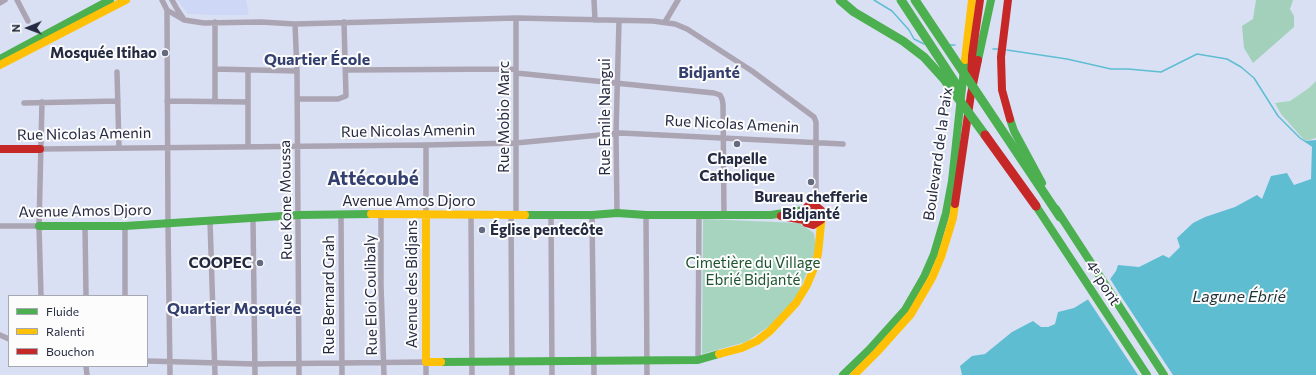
<!DOCTYPE html>
<meta charset="utf-8">
<style>
body{margin:0}
#map{position:relative;width:1316px;height:375px;overflow:hidden;background:#dae0f4;font-family:Commissioner,sans-serif}
canvas{display:block}
.legend{position:absolute;left:8px;top:295px;width:140px;height:72px;box-sizing:border-box;background:#fcfcfc;border:1px solid #a6a8b1;margin:0;padding:5px 7px;list-style:none;font-size:12px;color:#242a41}
.legend li{display:flex;align-items:center;gap:8px;height:20px}
.legend b{width:20px;border:1px solid #a6a8b1}
.north{position:absolute;left:8px;top:8px;width:40px;height:40px;-webkit-text-stroke:3px #fcfcfc;paint-order:stroke;rotate:269deg;font-size:11px;font-weight:700;line-height:16px;text-align:center;color:#242a41}
.north::after{content:'';display:block;margin:auto;width:14px;height:18px;background:#242a41;clip-path:polygon(50% 0,100% 100%,50% 72%,0 100%)}
</style>
<div id="map">
<canvas width="1316" height="375"></canvas>
<ul class="legend">
<li><b style="height:5px;background:#4caf50"></b>Fluide</li>
<li><b style="height:5px;background:#ffc107"></b>Ralenti</li>
<li><b style="height:5px;background:#c62828"></b>Bouchon</li>
</ul>
<div class="north">N</div>
</div>
<script>
const g = document.querySelector('canvas').getContext('2d');
g.lineJoin = 'round';
function fill(path, color) { g.fillStyle = color; g.fill(path, 'evenodd'); }
const poly = rows => new Path2D(rows.map(r => 'M' + r).join(''));
function strokePath(path, color, width, dash) { g.strokeStyle = color; g.lineWidth = width; g.lineCap = dash ? 'butt' : 'round'; g.setLineDash(dash || []); g.stroke(path); }
function write(font, color, halo, rows, align = 'center') {
  g.font = font + ' Commissioner,sans-serif'; g.lineWidth = 4; g.setLineDash([]); g.textBaseline = 'middle'; g.strokeStyle = halo; g.fillStyle = color; for (const [text, x, y, turn = 0] of rows) {
    g.save(); g.translate(x, y); g.rotate((+turn || 0) * Math.PI / 180); g.textAlign = isNaN(turn) ? turn : align; if (halo) g.strokeText(text, 0, 0); g.fillText(text, 0, 0); g.restore();
  }
}
const built = poly([
 [177,0,246,0,249,15,213,15,188,14]
]);
const green = poly([
 [1316,81,1316,138,1305,141,1281,114,1275,103,1290,101,1309,88],
 [703,219,799,223,814,233,816,249,799,292,780,319,746,342,702,354]
]);
const forest = poly([
 [1256,0,1293,0,1290,9,1294,16,1294,27,1253,63,1244,48,1242,26,1253,19]
]);
const water = poly([
 [1316,140,1316,375,962,375,960,366,972,356,985,354,1012,332,1033,321,1041,327,1048,327,1055,324,1058,312,1074,308,1087,300,1108,282,1116,271,1118,265,1139,267,1163,255,1169,258,1180,247,1177,238,1193,223,1205,217,1235,207,1257,195,1262,199,1271,176,1287,173,1294,185,1311,179,1312,146,1305,141]
]);
const pier = poly([
 [1109,277,1119,293,1173,375,1138,375,1087,298,1094,292,1098,285,1107,281]
]);
const stream = poly([
 [874,0,892,11,909,30,914,39,924,44],
 [950,45,955,45],
 [993,49,999,49],
 [1007,50,1067,59,1111,69,1128,69,1161,72,1197,54,1227,59,1241,67,1254,78,1278,116,1300,138,1312,146]
]);
const street = poly([
 [17,0,28,21],
 [162,0,167,10,168,224,170,375],
 [172,0,177,9,183,18],
 [594,0,595,20],
 [0,3,5,0],
 [167,10,184,20,204,23,261,22,295,24,516,18,653,21,675,24,687,29,752,71,814,117,816,122,816,206],
 [516,18,516,215],
 [665,22,678,0],
 [295,24,297,71,299,375],
 [215,69,297,71],
 [346,70,516,69],
 [117,72,119,148],
 [516,73,714,93,720,95,722,99,723,104,724,215],
 [297,99,338,99,346,96,344,22],
 [167,101,248,102],
 [215,101,215,22],
 [24,103,118,101],
 [426,145,426,214],
 [248,146,248,70],
 [40,149,426,145,516,143,621,133,843,144],
 [617,213,616,133,619,21],
 [381,214,381,285,384,375],
 [471,214,472,375],
 [551,214,552,375],
 [341,215,342,375],
 [511,215,512,375],
 [592,215,594,375],
 [646,215,647,375],
 [253,219,255,375],
 [210,221,215,375],
 [0,226,39,226],
 [85,226,86,296],
 [41,296,39,226,42,102],
 [125,296,125,226],
 [0,335,9,339],
 [698,360,699,215],
 [147,361,255,364,426,362,426,375],
 [86,366,87,375]
]);
const fast = poly([
 [0,59,110,0],
 [978,60,991,0],
 [1010,119,1014,131,1042,183],
 [1036,206,1147,375],
 [1056,209,1164,375],
 [525,215,592,215,617,213,646,215,771,215,804,210],
 [39,226,125,226,298,215,371,214],
 [441,362,698,360,719,354],
 [843,375,869,350,905,310,924,277,934,254,946,213,952,181,965,60]
]);
const slow = poly([
 [965,60,972,0],
 [0,65,126,0],
 [371,214,525,215],
 [426,214,426,362,441,362],
 [719,354,742,348,757,341,770,331,796,303,807,285,814,268,818,254,822,214],
 [854,375,877,352,911,314,932,278,941,257,953,218,955,204]
]);
const jam = poly([
 [1008,0,1001,57,1002,90,1010,119],
 [971,83,972,56,980,0],
 [0,149,40,149],
 [955,204,971,94,978,60],
 [781,216,804,220],
 [821,220,813,225,806,223,803,216,804,210,809,205,816,206,821,210,822,214]
]);
const fastBridge = poly([
 [840,0,854,12,903,41,924,57,944,79,985,135],
 [901,0,960,90],
 [915,0,1060,217]
]);
const jamBridge = poly([
 [985,135,1036,206]
]);
const markers = [
 [165,53,4,"#646a80"],
 [737,144,4,"#646a80"],
 [811,182,4,"#646a80"],
 [482,230,4,"#646a80"],
 [260,263,4,"#646a80"]
];
const poiNames = [
 ["Mosquée Itihao",157,53],
 ["Chapelle",737,159,"center"],
 ["Catholique",737,176,"center"],
 ["Bureau chefferie",811,197,"center"],
 ["Bidjanté",811,214,"center"],
 ["Église pentecôte",490,230,"left"],
 ["COOPEC",252,263]
];
const streetNames = [
 ["Rue Mobio Marc",504,117,-90],
 ["Rue Emile Nangui",605,117,-90],
 ["Rue Nicolas Amenin",732,124,3],
 ["Rue Nicolas Amenin",408,131,-1],
 ["Rue Nicolas Amenin",84,134,-1],
 ["Boulevard de la Paix",938,154,-82],
 ["Rue Kone Moussa",286,200,-91],
 ["Avenue Amos Djoro",409,201],
 ["Avenue Amos Djoro",85,211,-1],
 ["4ᵉ pont",1103,283,57],
 ["Avenue des Bidjans",412,284,-90],
 ["Rue Bernard Grah",329,295,-90],
 ["Rue Eloi Coulibaly",371,295,-91]
];
const parkNames = [
 ["Cimetière du Village",753,263],
 ["Ebrié Bidjanté",753,280]
];
const neighbourhoodNames = [
 ["Quartier École",317,60],
 ["Bidjanté",709,73],
 ["Quartier Mosquée",234,309]
];
const waterNames = [
 ["Lagune Ébrié",1239,297]
];
const districtNames = [
 ["Attécoubé",373,179]
];
fill(built, '#ced8f6');
fill(green, '#a7d4bf');
fill(forest, '#a2d0ba');
fill(water, '#5fbdd2');
fill(pier, '#dae0f4');
strokePath(stream, '#5fbdd2', 1.5);
strokePath(street, '#aba4b3', 5.5);
strokePath(fast, '#4caf50', 8);
strokePath(slow, '#ffc107', 8);
strokePath(jam, '#c62828', 8);
strokePath(fastBridge, '#4caf50', 9);
strokePath(jamBridge, '#c62828', 9);
for (const [x, y, r, color] of markers) { const dot = new Path2D(); dot.arc(x, y, r, 0, 2 * Math.PI); g.fillStyle = color; g.fill(dot); strokePath(dot, '#fcfcfc', 1.5); }
write('bold 15px', '#242a41', '#fcfcfc', poiNames, 'right');
write('15px', '#242a41', '#fcfcfc', streetNames);
write('15px', '#1c542f', '#fcfcfc', parkNames);
write('bold 16px', '#333f6f', '#fcfcfc', neighbourhoodNames);
write('italic 16px', '#1e3438', '#fcfcfc', waterNames);
write('bold 19px', '#333f6f', '#fcfcfc', districtNames);
</script>
